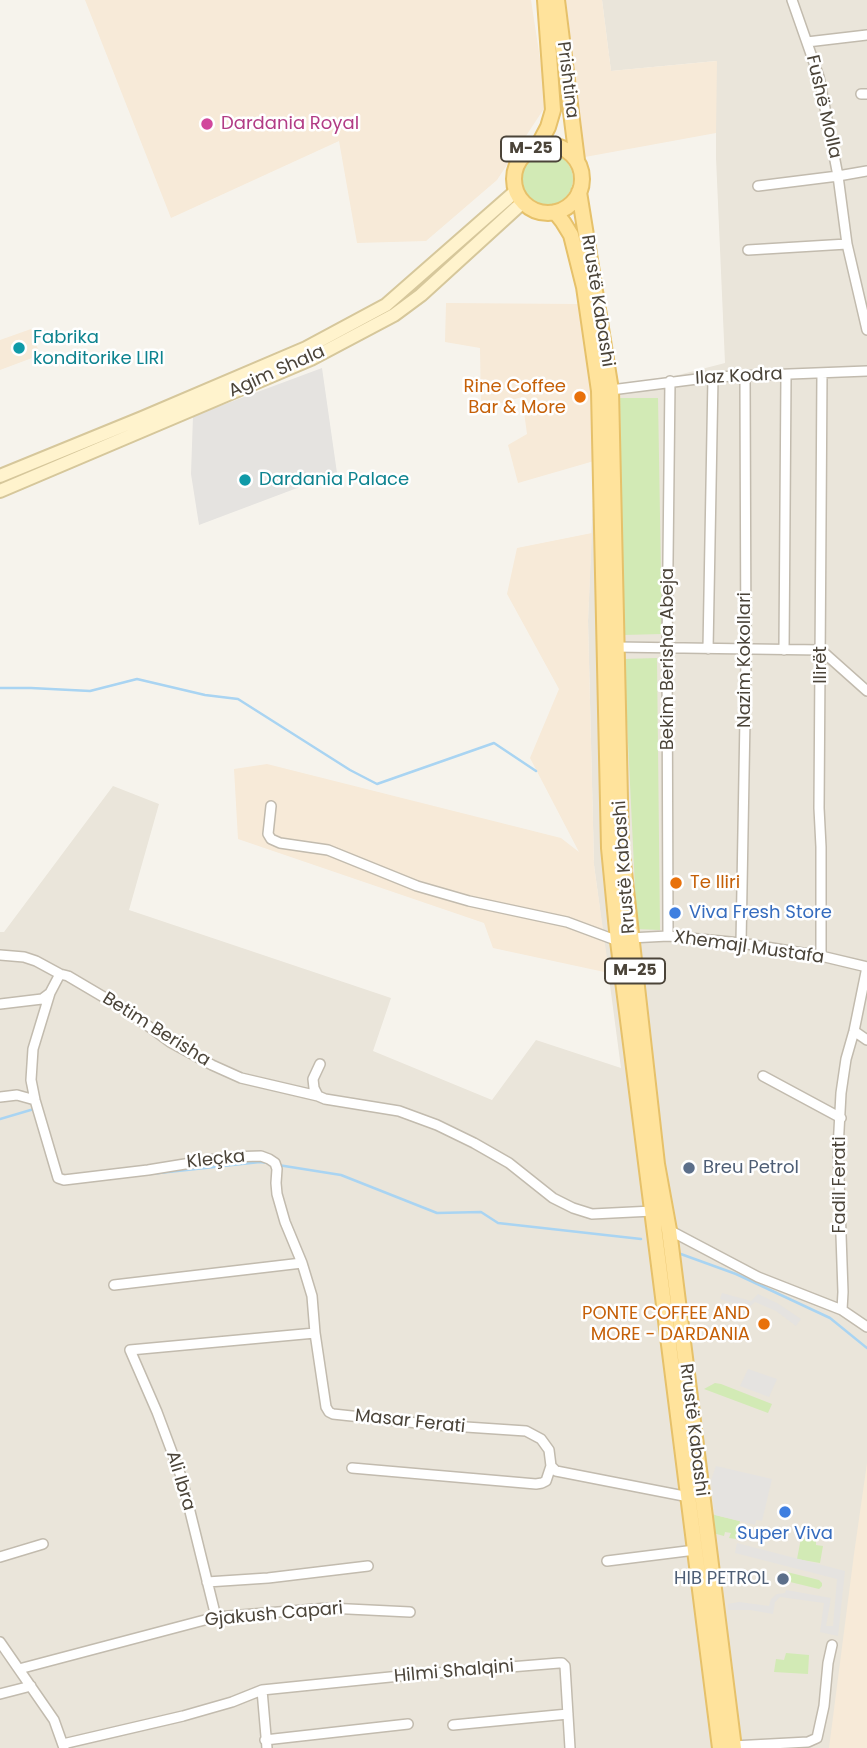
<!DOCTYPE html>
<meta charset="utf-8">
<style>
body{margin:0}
canvas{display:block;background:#f6f3ec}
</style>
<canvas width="867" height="1748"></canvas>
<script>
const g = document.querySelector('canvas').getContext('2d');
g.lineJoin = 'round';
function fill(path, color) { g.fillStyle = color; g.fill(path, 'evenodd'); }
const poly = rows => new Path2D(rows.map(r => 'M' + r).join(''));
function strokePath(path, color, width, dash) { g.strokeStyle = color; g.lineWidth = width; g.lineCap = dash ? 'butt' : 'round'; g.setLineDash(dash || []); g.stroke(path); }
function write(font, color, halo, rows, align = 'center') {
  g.font = font + ' Poppins,sans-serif'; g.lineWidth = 5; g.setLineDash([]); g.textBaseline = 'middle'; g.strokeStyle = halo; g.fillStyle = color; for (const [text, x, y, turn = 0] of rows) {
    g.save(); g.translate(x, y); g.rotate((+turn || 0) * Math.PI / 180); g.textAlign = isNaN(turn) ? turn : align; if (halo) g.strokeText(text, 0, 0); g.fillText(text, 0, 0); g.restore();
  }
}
const residential = poly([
 [602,0,867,0,867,1748,0,1748,0,932,4,932,113,786,159,804,129,910,391,998,373,1051,492,1100,536,1040,621,1068,594,865,588,621,597,396,725,363,716,158,716,61,611,71]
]);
const commercial = poly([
 [85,0,531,0,547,104,497,180,426,241,357,243,339,141,171,218],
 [561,0,602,0,611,71,717,61,716,133,585,157],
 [446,303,580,304,597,396,594,461,518,483,508,445,527,434,522,397,481,409,480,348,445,342],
 [31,329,40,355,0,370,0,340],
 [592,533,588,621,594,865,609,973,493,948,484,923,238,839,234,769,267,764,561,838,579,852,530,758,559,689,507,594,517,548],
 [867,1463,867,1748,829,1748,854,1554]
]);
const green = poly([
 '521 179a26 26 0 1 1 52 0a26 26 0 1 1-52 0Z',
 [620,398,658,398,662,634,623,635],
 [657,658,660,930,637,929,624,659],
 [715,1383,721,1384,772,1404,768,1413,704,1389],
 [707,1513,740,1521,736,1539,729,1538,731,1533,725,1532,724,1536,709,1532],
 [801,1538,816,1541,816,1545,823,1546,820,1563,797,1559],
 [787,1572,819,1580,822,1583,822,1586,819,1589,786,1581],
 [786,1653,809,1655,808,1674,774,1672,776,1659,784,1660]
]);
const parking = poly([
 [322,368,337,473,199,525,191,474,193,416],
 [722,1293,751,1301,758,1294,777,1303,801,1319,796,1326,776,1311,755,1302,748,1308,720,1299],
 [748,1369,777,1379,769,1397,740,1386],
 [716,1466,772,1479,762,1521,756,1520,755,1525,715,1515,711,1480],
 [737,1543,845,1571,838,1636,820,1632,824,1603,780,1597,775,1602,773,1614,750,1610,728,1610,728,1604,739,1602,769,1606,771,1599,777,1594,785,1593,786,1590,831,1598,826,1626,833,1626,837,1579,735,1553]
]);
const stream = poly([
 [0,688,31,688,90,691,137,679,205,695,238,699,350,770,377,784,494,743,536,771],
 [0,1119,34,1109],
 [278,1165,341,1175,437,1213,481,1212,498,1223,641,1239],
 [150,1174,260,1162,268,1163],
 [678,1253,736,1274,830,1318,867,1348]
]);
const minor = poly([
 [807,42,867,35],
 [861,94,867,94],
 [867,171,838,176,847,244,867,330],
 [758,186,838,176,819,77,792,0],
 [748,250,847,244],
 [611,390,713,377,867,371],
 [615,647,821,650,867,691],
 [708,649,713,377],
 [784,650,786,375],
 [271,806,268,834,271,839,280,843,328,850,417,886,469,901,567,922,618,941],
 [668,936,667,648,670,381],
 [630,938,668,936,741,943,821,956,867,967],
 [741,943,746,662,745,377],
 [0,955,24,957,36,961,60,974,68,976,129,1012,170,1042,212,1065,241,1078,318,1096],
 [821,956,821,847,819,808,822,373],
 [867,967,854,1031,846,1059,841,1093,838,1149,843,1292,842,1310,867,1327],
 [60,974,50,993,33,1049,31,1080,35,1100,58,1178,64,1180,148,1170,228,1157,261,1156,269,1159,275,1163,277,1169,276,1183,277,1194,285,1222,302,1263,312,1296,315,1333],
 [0,1004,42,999,50,993],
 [854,1031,867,1040],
 [320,1064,313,1079,314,1088,318,1096,325,1099,399,1111,437,1125,474,1143,509,1163,553,1198,573,1208,592,1214,653,1211],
 [763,1076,841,1118],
 [0,1097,17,1095,35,1100],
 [669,1230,758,1277,842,1310],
 [114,1285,302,1263],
 [551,1466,556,1471,689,1497],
 [0,1557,43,1544],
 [607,1561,695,1550],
 [207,1582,268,1578,368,1566],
 [216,1617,182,1479,157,1412,130,1350,315,1333,326,1407,329,1412,333,1414,436,1425,526,1431,541,1439,549,1450,551,1466,546,1481,542,1483,536,1484,352,1468],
 [0,1642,54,1720,64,1748],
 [19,1669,216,1617,328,1608,410,1612],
 [262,1690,267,1748],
 [0,1694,31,1686],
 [453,1725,568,1714],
 [265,1740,408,1724],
 [63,1744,183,1716,232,1702,262,1690,400,1676,559,1663,562,1663,565,1666,570,1748],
 [733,1746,808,1742,817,1738,824,1706,828,1663,832,1645]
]);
const secondary = poly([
 [0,476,142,418,306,348,386,305,516,191],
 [0,491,311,359,394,315,421,295,523,202]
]);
const primary = poly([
 [557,0,577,160],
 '514 179a34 34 0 1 1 68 0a34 34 0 1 1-68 0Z',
 [538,146,548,127,553,110,545,0],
 [579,192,611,390,621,845,657,1164,669,1230,734,1748],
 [555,212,563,222,571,235,584,287,599,391,609,848,618,941,720,1748]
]);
const markers = [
 [207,124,7,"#d1479c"],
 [19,348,7,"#0f9aa8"],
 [580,397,7,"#e8710a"],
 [245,480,7,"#0f9aa8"],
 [676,883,7,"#e8710a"],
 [675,913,7,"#3f7fe0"],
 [689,1168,7,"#5c6f8a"],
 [764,1324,7,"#e8710a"],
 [785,1512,7,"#3f7fe0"],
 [783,1579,7,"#5c6f8a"]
];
const shields = [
 [531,149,60],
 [635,971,60]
];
const shieldNames = [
 ["M-25",531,149],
 ["M-25",635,971]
];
const streetNames = [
 ["Prishtina",567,80,83],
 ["Fushë Molla",823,107,77],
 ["Rrustë Kabashi",597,301,81],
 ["Agim Shala",277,372,-24],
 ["Ilaz Kodra",739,377,-3],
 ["Bekim Berisha Abeja",668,659,-90],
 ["Nazim Kokollari",745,660,-90],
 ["Ilirët",821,665,-90],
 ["Rrustë Kabashi",625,867,-94],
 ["Xhemajl Mustafa",749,948,8],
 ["Betim Berisha",156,1030,32],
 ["Kleçka",216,1160,-6],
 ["Fadil Ferati",840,1185,-90],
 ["Masar Ferati",410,1422,6],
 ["Rrustë Kabashi",693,1430,83],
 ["Ali Ibra",180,1481,73],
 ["Gjakush Capari",274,1615,-5],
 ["Hilmi Shalqini",454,1672,-5]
];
const hotelNames = [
 ["Dardania Royal",221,124]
];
const cultureNames = [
 ["Fabrika",33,338],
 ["konditorike LIRI",33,359],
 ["Dardania Palace",259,480]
];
const foodNames = [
 ["Rine Coffee",566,387],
 ["Bar & More",566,408],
 ["Te Iliri",690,883,"left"],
 ["PONTE COFFEE AND",750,1314],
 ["MORE - DARDANIA",750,1335]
];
const shopNames = [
 ["Viva Fresh Store",689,913],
 ["Super Viva",785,1534,"center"]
];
const serviceNames = [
 ["Breu Petrol",703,1168],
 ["HIB PETROL",769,1579,"right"]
];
fill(residential, '#eae5da');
fill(commercial, '#f7ead8');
fill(green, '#d2eab5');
fill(parking, '#e5e3e0');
strokePath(stream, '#a9d4f2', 2.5);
strokePath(minor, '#c2bbae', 12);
strokePath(secondary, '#d6c79b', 16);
strokePath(primary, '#e6c16a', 18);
strokePath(minor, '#fff', 9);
strokePath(secondary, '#fff3cd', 12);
strokePath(primary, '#ffe39c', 14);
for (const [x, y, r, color] of markers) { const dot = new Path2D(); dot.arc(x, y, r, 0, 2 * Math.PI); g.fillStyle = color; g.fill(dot); strokePath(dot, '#fff', 2.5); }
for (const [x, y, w] of shields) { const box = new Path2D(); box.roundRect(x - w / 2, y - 12.5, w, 25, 5); g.fillStyle = '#fff'; g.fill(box); strokePath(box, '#4b4439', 2); }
write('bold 16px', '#4b4439', null, shieldNames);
write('18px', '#4b4439', '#fff', streetNames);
write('18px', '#b23c85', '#fff', hotelNames, 'left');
write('18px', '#0d838f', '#fff', cultureNames, 'left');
write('18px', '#c56008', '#fff', foodNames, 'right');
write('18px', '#366cbe', '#fff', shopNames, 'left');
write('18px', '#4e5e75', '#fff', serviceNames, 'left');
</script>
